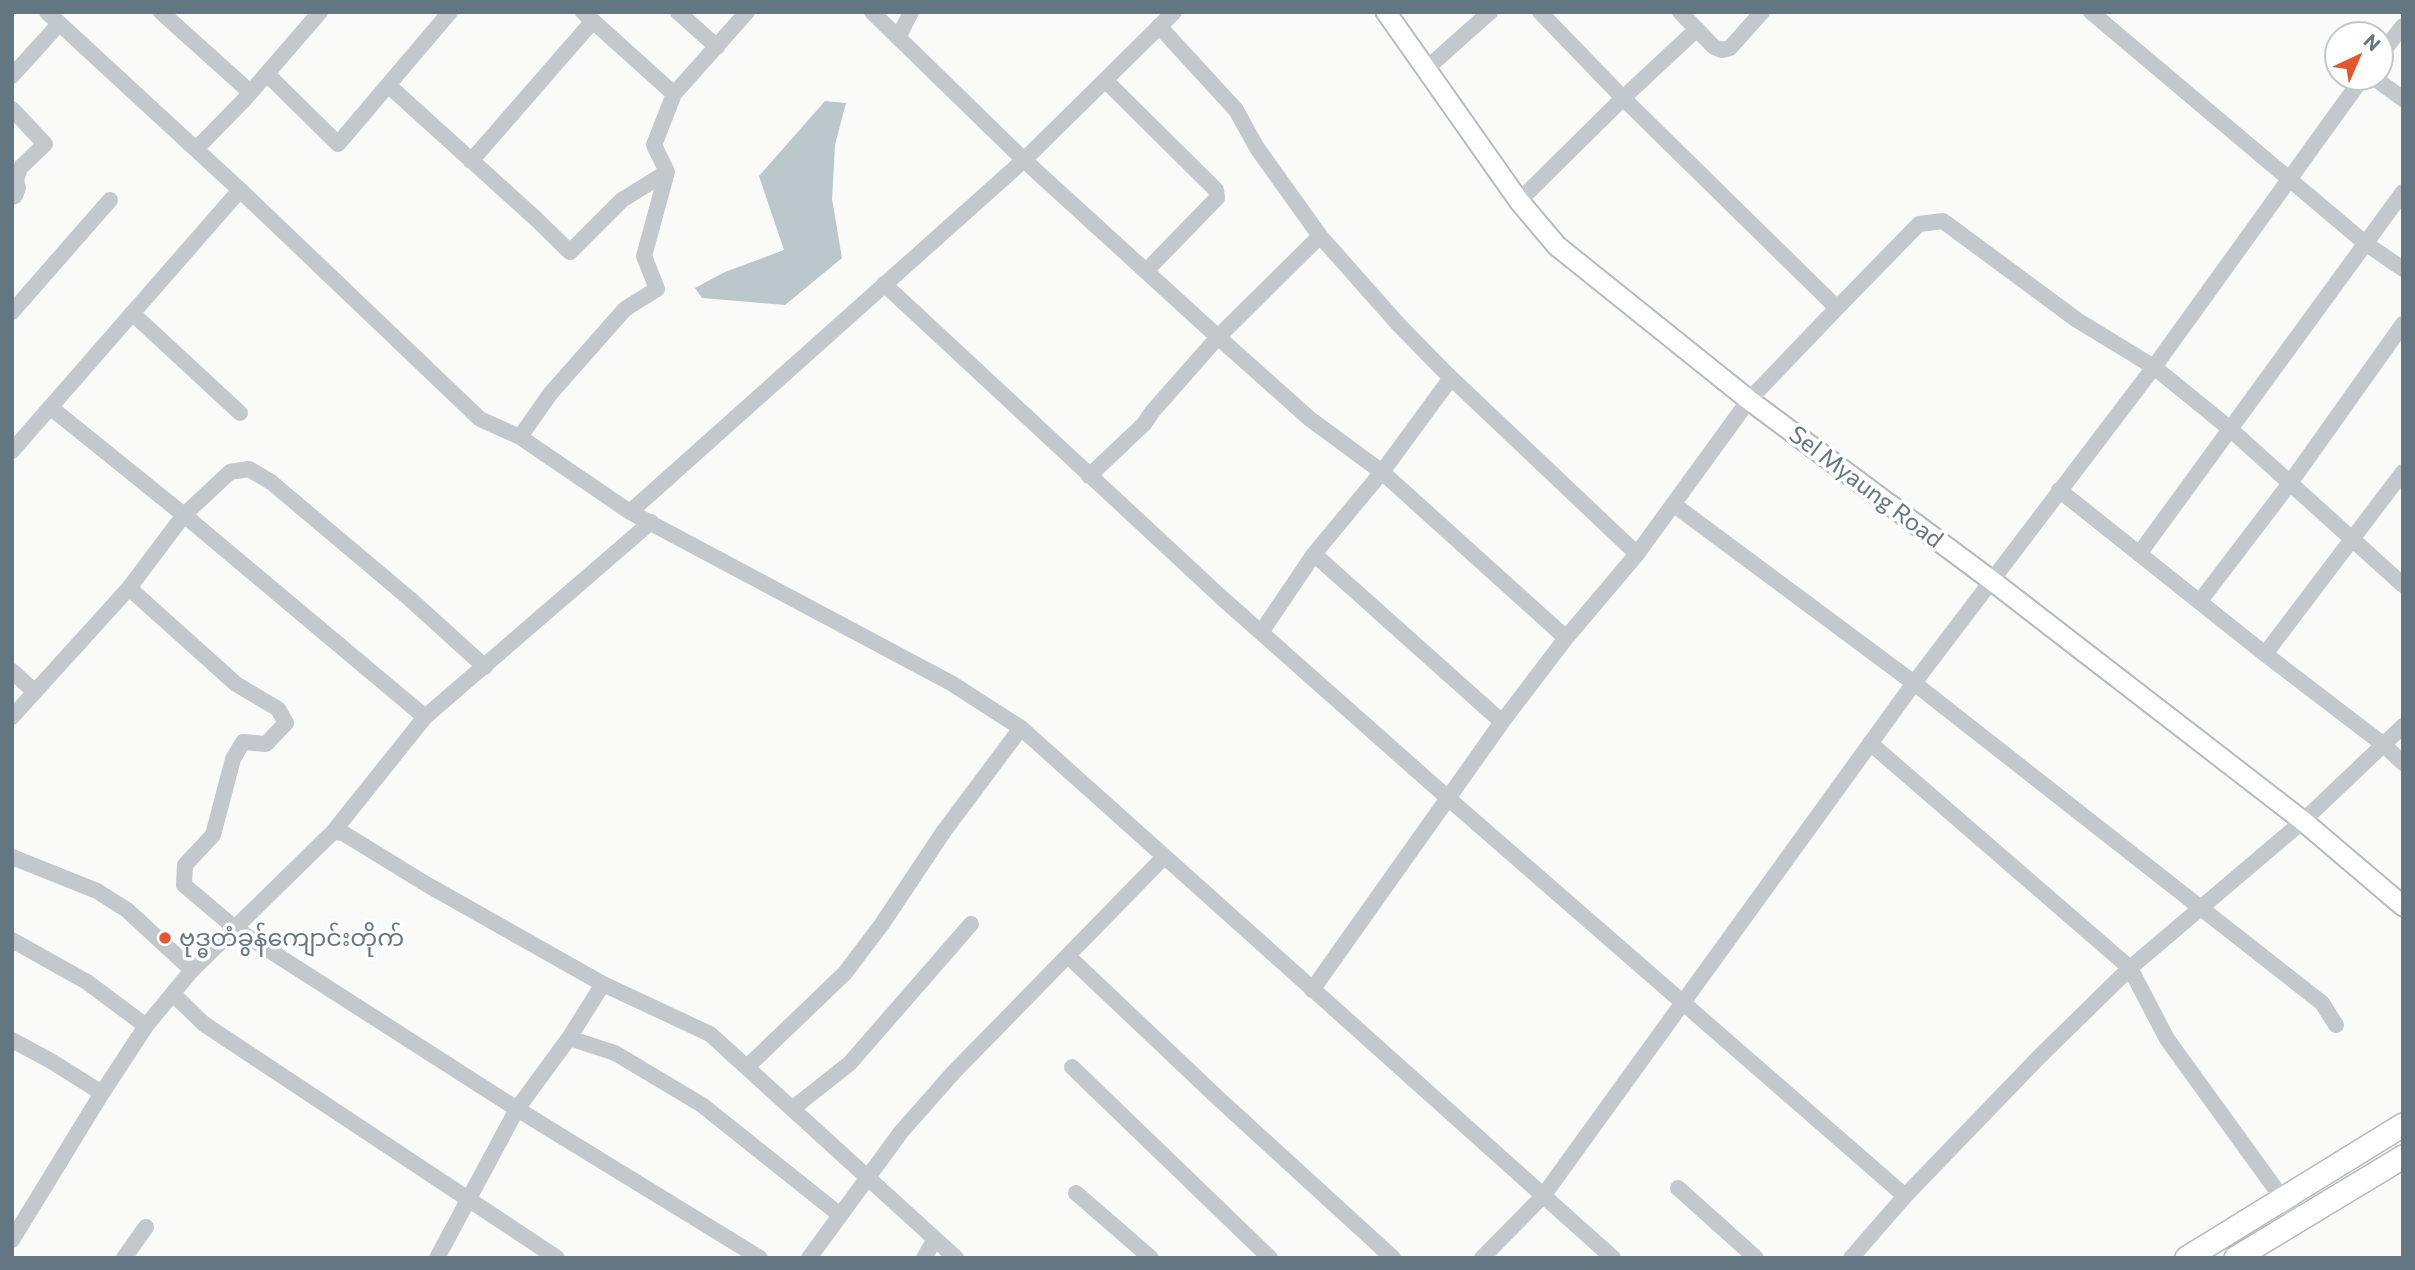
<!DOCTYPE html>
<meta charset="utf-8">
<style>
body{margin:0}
#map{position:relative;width:2415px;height:1270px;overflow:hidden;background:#fafaf8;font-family:Commissioner,sans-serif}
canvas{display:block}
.frame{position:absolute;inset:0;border:14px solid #657683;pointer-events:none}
.north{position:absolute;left:2324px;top:21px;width:70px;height:70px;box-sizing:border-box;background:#fff;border:2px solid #c1c8cd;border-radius:50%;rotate:44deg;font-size:19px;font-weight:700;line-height:28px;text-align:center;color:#657683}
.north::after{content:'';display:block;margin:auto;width:24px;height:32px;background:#e4572e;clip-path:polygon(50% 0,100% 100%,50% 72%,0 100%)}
</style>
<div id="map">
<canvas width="2415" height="1270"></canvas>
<div class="frame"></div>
<div class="north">N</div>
</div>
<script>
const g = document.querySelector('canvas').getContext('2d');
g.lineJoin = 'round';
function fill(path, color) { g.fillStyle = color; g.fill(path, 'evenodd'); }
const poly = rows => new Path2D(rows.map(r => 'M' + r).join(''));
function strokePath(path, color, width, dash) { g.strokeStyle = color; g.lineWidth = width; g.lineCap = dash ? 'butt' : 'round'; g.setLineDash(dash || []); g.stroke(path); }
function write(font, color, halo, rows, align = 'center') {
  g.font = font + ' Commissioner,"Noto Sans Myanmar",sans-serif'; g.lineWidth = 7; g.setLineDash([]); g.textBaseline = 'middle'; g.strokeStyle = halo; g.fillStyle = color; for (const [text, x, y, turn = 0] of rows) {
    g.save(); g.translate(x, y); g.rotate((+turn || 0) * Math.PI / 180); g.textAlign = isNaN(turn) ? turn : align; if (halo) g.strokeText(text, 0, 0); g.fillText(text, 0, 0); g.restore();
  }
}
const water = poly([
 [825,101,846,103,835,145,832,199,842,258,785,305,702,298,695,288,725,272,784,250,759,176]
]);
const minor = poly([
 [47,12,240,190,480,419,520,437,630,512,951,683,1021,728,1613,1258],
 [161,12,250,92],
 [583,12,674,94],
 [678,12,717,47],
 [872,12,1024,160,1218,337,1310,419,1382,472,1566,638],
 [1680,12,1714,47,1722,50,1730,48,1762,12],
 [2091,12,2365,243,2403,269],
 [1159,26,1236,110,1257,148,1320,236,1399,325,1448,375,1637,554],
 [899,36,911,12],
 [2380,55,2403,26],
 [1426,69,1490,12],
 [267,74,338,144,450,12],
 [12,76,59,24],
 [2373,77,2403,99],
 [1105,80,1216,190,1217,198,1146,271],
 [388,85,535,218,570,252,622,200,667,172,654,145,674,94,747,12],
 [12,109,45,144,20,168,16,180,18,188,15,196,12,197],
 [196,149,244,100,320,12],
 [471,161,593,21],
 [1519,201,1623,98,1697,29],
 [884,284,1222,598,1449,799,1905,1196],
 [1837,308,1919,224,1943,221,2077,320,2154,367,2229,428,2403,585],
 [12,312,110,200],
 [132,313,240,413],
 [50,407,184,515,425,717],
 [520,437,550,394,625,309,657,289,644,256,667,172],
 [12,451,240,190],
 [1089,476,1144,424,1152,412,1218,337,1320,236],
 [2059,490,2265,654,2384,745,2403,763],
 [1673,504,1914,683,2322,1003,2336,1025],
 [630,512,1024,160,1174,12],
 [1314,554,1502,722],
 [2139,554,2403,192],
 [129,588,236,684,278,709,286,723,266,744,243,742,233,759,213,835,185,865,184,885,236,929,517,1109,760,1258],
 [2200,601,2290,483,2403,324],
 [1262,631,1314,554,1382,472,1451,378],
 [2265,654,2403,472],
 [12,671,35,692],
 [12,717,129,588,184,515,230,472,249,469,271,482,410,599,485,667],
 [1870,743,2130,968,2167,1039,2298,1220],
 [333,832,343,833,426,884,603,984,710,1034,956,1258],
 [12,857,97,891,127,910,192,970],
 [12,940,87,982,146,1026],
 [1068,956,1219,1099,1393,1258],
 [1312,990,1502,722,1566,638,1637,554,1749,400,1837,308,1623,98,1540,12],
 [174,995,204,1024,557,1258],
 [569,1038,615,1053,702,1105,840,1215],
 [12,1040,51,1061,102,1093],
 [747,1067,845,973,882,924,944,831,1021,728],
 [1072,1067,1270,1258],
 [792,1109,850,1063,971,924],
 [1678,1188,1756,1258],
 [1076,1193,1151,1258],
 [12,1240,102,1093,146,1026,192,970,333,832,425,717,651,522],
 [124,1258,146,1227],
 [437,1258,517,1109,569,1038,603,984],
 [809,1258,901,1132,953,1073,1164,857],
 [924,1258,935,1239],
 [1482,1258,1543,1196,1914,683,2154,367,2363,77],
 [1851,1258,1905,1196,2040,1056,2130,968,2303,821,2403,726]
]);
const major = poly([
 [1386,12,1519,201,1557,246,1749,400,1991,580,2303,821,2403,906]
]);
const highway = poly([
 [2187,1258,2403,1125],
 [2236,1258,2403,1157]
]);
const markers = [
 [165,938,7,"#e4572e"]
];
const streetNames = [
 ["Sel Myaung Road",1866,487,37]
];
const poiNames = [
 ["ဗုဒ္ဓတံခွန်ကျောင်းတိုက်",179,938]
];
fill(water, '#bbc7cb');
strokePath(major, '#b5babe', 23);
strokePath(highway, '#b4b9bd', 26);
strokePath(minor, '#c3c8cc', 16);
strokePath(major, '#fff', 19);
strokePath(highway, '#fff', 23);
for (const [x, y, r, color] of markers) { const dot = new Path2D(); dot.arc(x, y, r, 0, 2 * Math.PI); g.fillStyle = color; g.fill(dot); strokePath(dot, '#fff', 2.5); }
write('24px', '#657683', '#fff', streetNames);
write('24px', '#657683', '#fff', poiNames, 'left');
</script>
